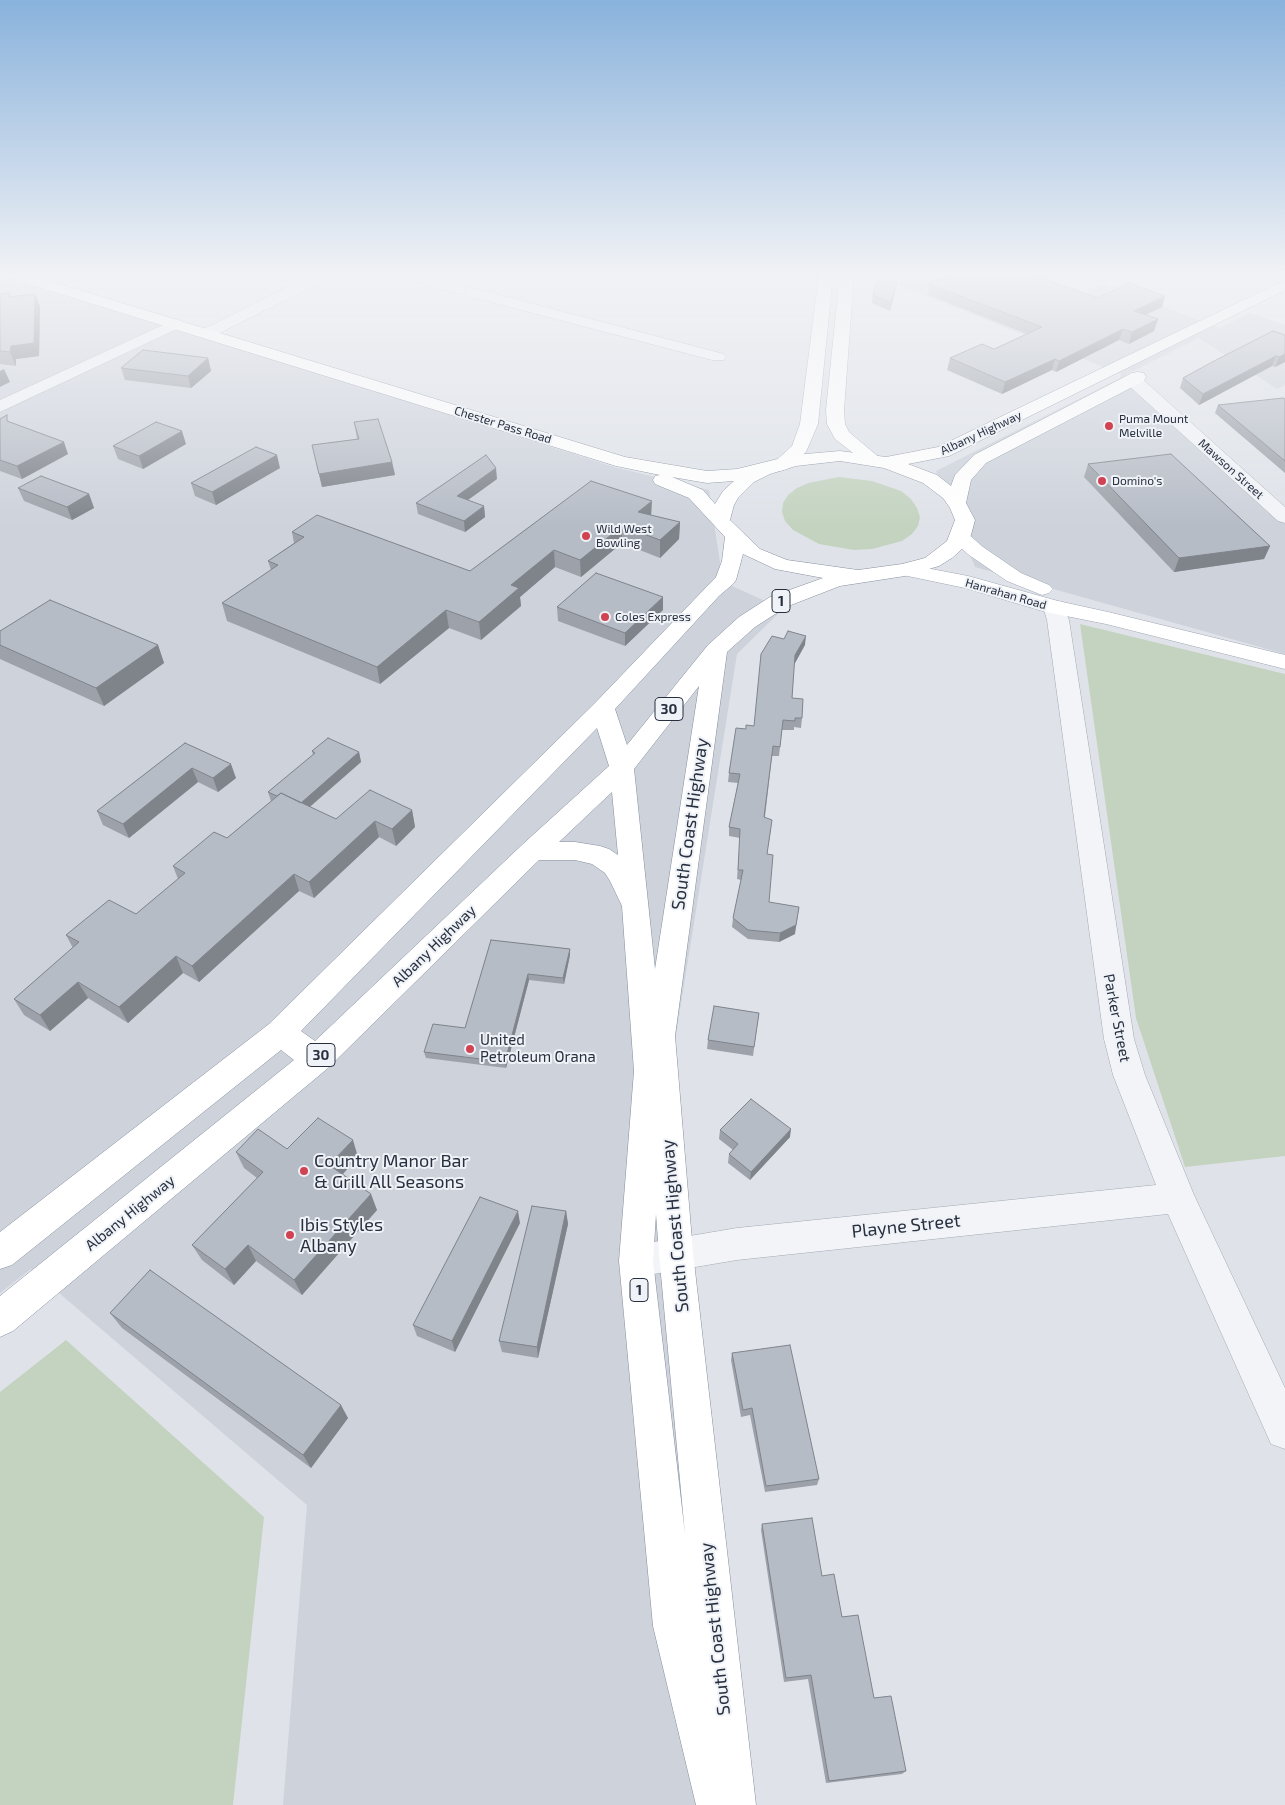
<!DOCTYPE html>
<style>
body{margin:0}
canvas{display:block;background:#dfe3e9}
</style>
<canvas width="1285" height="1805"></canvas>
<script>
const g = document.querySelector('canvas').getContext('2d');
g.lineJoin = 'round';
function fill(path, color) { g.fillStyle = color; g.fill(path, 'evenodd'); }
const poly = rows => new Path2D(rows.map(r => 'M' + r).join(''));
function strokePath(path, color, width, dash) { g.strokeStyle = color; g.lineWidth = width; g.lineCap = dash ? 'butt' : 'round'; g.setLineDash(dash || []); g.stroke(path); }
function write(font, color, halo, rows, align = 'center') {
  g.font = font + ' "Exo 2",sans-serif'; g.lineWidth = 4; g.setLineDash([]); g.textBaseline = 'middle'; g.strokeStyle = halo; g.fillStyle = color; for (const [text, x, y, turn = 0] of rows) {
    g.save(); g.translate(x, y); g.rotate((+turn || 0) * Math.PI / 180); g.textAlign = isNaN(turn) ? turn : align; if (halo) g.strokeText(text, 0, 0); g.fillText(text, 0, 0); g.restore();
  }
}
const built = poly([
 [0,274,9,274,614,467,709,490,723,582,783,609,737,654,673,1054,733,1805,283,1805,307,1505,31,1269,0,1293],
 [920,274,1029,274,1085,294,1102,284,1220,328,1249,313,1285,325,1285,385,1277,389,1199,338,1125,375,1285,518,1285,654,975,567,936,471,1120,378,1121,374,896,284]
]);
const green = poly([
 [839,477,872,481,901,491,911,499,917,508,920,517,918,526,912,534,902,541,872,549,854,550,819,544,793,530,785,521,782,512,783,503,788,495,797,488,808,483],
 [1080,624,1285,674,1285,1156,1185,1167,1136,1018],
 [66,1340,264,1517,233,1805,0,1805,0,1392]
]);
const minor = poly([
 [314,274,333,274,331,277,214,336,202,336,200,333,202,330,314,274],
 [394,274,419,274,724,354,726,357,724,360,712,360,396,277,394,274],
 [176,319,181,321,184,324,181,327,0,412,0,400,176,319],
 [1133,375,1139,376,1285,507,1285,523,1278,521,1127,384,1125,380,1127,376,1133,375],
 [1054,601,1062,602,1069,620,1134,1039,1145,1075,1194,1195,1285,1388,1285,1449,1271,1444,1168,1214,737,1260,636,1277,624,1273,619,1261,624,1249,636,1245,737,1228,1156,1185,1113,1075,1104,1039,1047,620,1043,607,1046,602,1054,601]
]);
const major = poly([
 [819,274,833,274,818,424,806,452,787,469,780,471,773,469,771,465,792,446,800,424,819,274],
 [840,274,854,274,844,410,845,424,849,432,881,459,878,463,872,464,866,463,835,439,827,424,826,410,840,274],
 [960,531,967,533,983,547,1021,573,1049,585,1053,589,1049,593,1042,595,1007,581,969,555,953,541,950,537,953,533,960,531],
 [905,564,968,576,1058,601,1108,612,1285,655,1285,669,1106,624,1046,612,965,588,898,574,895,570,898,566,905,564]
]);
const highway = poly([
 [4,274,27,274,625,457,707,471,737,469,794,455,840,451,886,457,938,447,1285,280,1285,290,949,456,908,464,937,475,951,486,955,475,974,455,1132,373,1138,372,1144,373,1146,377,1144,381,986,463,971,480,966,503,975,520,971,535,962,549,952,558,939,566,905,576,840,586,786,607,755,627,727,652,675,1036,693,1253,756,1805,696,1805,653,1626,619,1261,634,1071,622,906,610,881,605,873,592,864,575,860,539,860,328,1068,13,1331,0,1337,0,1296,294,1060,281,1050,12,1265,0,1269,0,1232,269,1024,595,703,716,577,722,561,725,537,689,498,655,484,653,480,655,476,660,475,616,466,6,277,4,274],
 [840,461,884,468,923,483,943,498,950,508,955,520,947,541,925,558,902,564,858,570,787,560,760,549,730,520,734,505,738,498,754,482,770,474,796,466,840,461],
 [672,477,707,483,734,481,723,491,715,504,703,490,672,477],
 [743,554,775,569,823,578,770,597,739,617,708,645,627,745,615,709,719,596,733,584,736,580,743,554],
 [699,686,655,969,634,769,699,686],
 [597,728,609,766,523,844,315,1041,301,1031,597,728],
 [612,792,618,855,609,849,600,846,575,842,559,842,612,792],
 [656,1214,659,1253,685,1534,653,1261,656,1214]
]);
const wall = poly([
 [952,274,1036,274,1036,276,1098,298,1165,296,1162,307,1145,315,1158,319,1154,331,1129,344,1119,340,1056,372,1052,370,1002,394,947,370,950,358,994,349,1027,334,928,295,929,284],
 [895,290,890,311,872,303,873,295],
 [9,293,11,297,35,294,40,307,39,356,16,359,16,366,0,364,0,294],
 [1285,335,1285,362,1275,367,1272,366,1199,405,1180,388,1183,378],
 [208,358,211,371,191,388,125,380,121,368],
 [1285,399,1285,473,1215,413,1218,405],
 [0,419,10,422,68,454,22,479,0,471],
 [354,422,392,462,395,475,322,487,312,445,357,439],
 [186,444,143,469,118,459,113,446],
 [1088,464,1270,546,1264,559,1174,572,1084,477],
 [280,468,216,505,195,496,191,483],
 [497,479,468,500,484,506,485,517,465,532,418,514,416,503],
 [18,488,89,494,94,508,72,520,24,501],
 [651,515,680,522,679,539,660,558,622,543,581,577,555,567,520,597,521,606,481,640,449,628,380,684,227,621,222,603,271,570,268,561,294,543,292,532,470,571],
 [663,597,663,610,625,646,558,621,557,607],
 [0,631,158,645,164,663,104,706,0,659],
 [805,645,794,664,792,698,802,718,801,728,794,727,794,730,782,730,779,756,772,756,765,817,771,829,767,854,769,902,795,934,779,942,748,939,732,927,733,918,741,880,737,879,740,838,729,836,729,827,738,783,728,782,729,773,746,729,754,726],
 [185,743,236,778,218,792,198,782,129,838,103,825,97,811],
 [312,751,359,752,361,762,310,807,336,819,412,810,415,827,396,846,379,837,314,898,299,891,199,982,183,973,128,1023,88,998,50,1031,24,1015,14,999,73,948,66,935,136,914,178,879,173,866,227,838,271,801,268,792,313,755],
 [491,940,570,949,570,955,564,984,529,980,506,1068,426,1058,424,1052,465,1028],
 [759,1013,753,1056,707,1049,708,1040],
 [720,1130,790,1137,750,1180,728,1163,729,1154,733,1150,719,1139],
 [287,1149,358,1157,342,1174,377,1210,302,1295,256,1261,234,1285,202,1260,192,1245,257,1178,244,1168,236,1152],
 [566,1211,568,1224,538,1358,502,1352,499,1341],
 [520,1223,455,1352,417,1336,413,1325],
 [110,1313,348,1418,311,1468,122,1328],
 [732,1353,819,1479,817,1485,765,1492,750,1415,741,1417,731,1360],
 [762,1524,822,1576,842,1617,874,1698,906,1771,902,1774,826,1783,808,1679,784,1682,761,1530]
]);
const shadedWall = poly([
 [897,282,895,290,890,311,891,303],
 [35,294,40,307,39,356,16,359,16,366,10,352,11,346],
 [1165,296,1162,307,1131,322,1134,311],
 [1158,319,1154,331,1129,344,1132,332],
 [1123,329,1119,340,1056,372,1059,361],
 [1285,354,1285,362,1275,367,1279,357],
 [1276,356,1272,366,1199,405,1203,394],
 [208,358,211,371,191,388,188,376],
 [1055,359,1052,370,1002,394,1005,382],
 [4,369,10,382,0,387,0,371],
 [182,431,186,444,143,469,139,456],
 [64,442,68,454,22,479,17,466],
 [277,455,280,468,216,505,212,492],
 [392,462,395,475,322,487,319,474],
 [496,468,497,479,458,507,457,496],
 [89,494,94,508,72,520,67,507],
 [652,501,651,518,638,512],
 [484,506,485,517,465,532,464,521],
 [680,522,679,539,660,558,660,540],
 [622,526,622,543,581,577,580,560],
 [1270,546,1264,559,1174,572,1179,558],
 [554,550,555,567,520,597,521,606,481,640,479,622,511,585],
 [663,597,663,610,625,646,625,633],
 [446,610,449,628,380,684,377,667],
 [806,636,805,645,794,665,795,655],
 [158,645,164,663,104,706,96,688],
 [359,752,361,762,300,815,297,806],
 [231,764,236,778,218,792,213,778],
 [192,768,198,782,129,838,123,824],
 [412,810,415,827,396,846,392,829],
 [375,821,379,837,314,898,309,882],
 [294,874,299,891,199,982,192,966],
 [799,907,795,934,779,942,780,933],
 [570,949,570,955,564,984,563,978],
 [176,956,183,973,128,1023,119,1007],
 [528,974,529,980,506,1068,505,1062],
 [78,982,88,998,50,1031,40,1015],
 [791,1129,790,1137,750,1180,751,1172],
 [353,1140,358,1157,336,1182,329,1165],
 [371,1194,377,1210,302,1295,294,1280],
 [518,1211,520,1223,455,1352,452,1341],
 [566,1211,568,1224,538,1358,537,1347],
 [248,1245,256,1261,234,1285,225,1269],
 [341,1405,348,1418,311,1468,303,1455]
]);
const building = poly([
 [952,274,1034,274,1033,275,1098,298,1129,283,1165,296,1134,311,1158,319,1132,332,1123,329,1059,361,1055,359,1005,382,950,358,982,344,994,349,1042,327,929,284,952,274],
 [877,281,897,282,891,303,873,295,877,281],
 [9,293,9,297,35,294,34,343,11,346,10,352,0,351,0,294,9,293],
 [1273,331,1285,335,1285,354,1279,357,1276,356,1203,394,1183,378,1214,361,1273,331],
 [143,350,208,358,188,376,121,368,143,350],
 [1283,398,1285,399,1285,461,1218,405,1283,398],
 [7,415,7,421,64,442,17,466,0,460,0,419,7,415],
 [378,419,392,462,319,474,312,445,359,439,354,422,378,419],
 [156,422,182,431,139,456,113,446,156,422],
 [256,447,277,455,212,492,191,483,256,447],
 [1171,454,1270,546,1179,558,1088,464,1171,454],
 [486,455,496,468,457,496,484,506,464,521,416,503,486,455],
 [41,476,89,494,67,507,18,488,41,476],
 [591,481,652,501,638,512,680,522,660,540,622,526,580,560,554,550,511,585,519,588,479,622,446,610,377,667,222,603,278,565,268,561,304,537,292,532,317,515,470,571,591,481],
 [596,573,663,597,625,633,557,607,596,573],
 [50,600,158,645,96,688,0,645,0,631,50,600],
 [788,631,806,636,795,655,792,698,803,699,802,718,795,718,795,721,783,720,780,747,773,746,764,817,772,820,767,854,773,855,769,902,799,907,796,925,780,933,748,930,733,918,743,870,738,870,740,829,729,827,740,774,729,773,736,728,746,729,746,725,754,726,761,654,772,636,784,639,788,631],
 [328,738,359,752,301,803,281,793,277,796,268,792,315,753,312,751,328,738],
 [185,743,231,764,213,778,192,768,123,824,97,811,185,743],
 [370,790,412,810,392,829,375,821,309,882,294,874,192,966,176,956,119,1007,78,982,40,1015,14,999,79,942,66,935,109,900,136,914,185,873,173,866,214,832,227,838,281,793,336,819,370,790],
 [491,940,570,949,563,978,528,974,505,1062,424,1052,433,1024,465,1028,491,940],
 [714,1006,759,1013,754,1047,708,1040,714,1006],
 [751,1099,791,1129,751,1172,729,1154,738,1144,720,1130,751,1099],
 [318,1118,353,1140,329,1165,371,1194,294,1280,248,1245,225,1269,192,1245,263,1172,236,1152,258,1129,287,1149,318,1118],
 [480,1197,518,1211,452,1341,413,1325,480,1197],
 [532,1206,566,1211,537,1347,499,1341,532,1206],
 [150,1270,341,1405,303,1455,110,1313,150,1270],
 [790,1345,819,1479,766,1486,752,1408,743,1410,732,1353,790,1345],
 [812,1518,822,1576,834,1574,842,1617,858,1615,874,1698,891,1696,906,1771,829,1781,811,1675,786,1678,762,1524,812,1518]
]);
const markers = [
 [1109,426,5,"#d14252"],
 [1102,481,5,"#d14252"],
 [586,536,5,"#d14252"],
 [605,617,5,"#d14252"],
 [470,1049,5,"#d14252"],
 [304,1171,5,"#d14252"],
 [290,1235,5,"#d14252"]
];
const farPoinames = [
 ["Puma Mount",1119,419],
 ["Melville",1119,433],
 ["Domino's",1112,481],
 ["Wild West",596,529],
 ["Bowling",596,543],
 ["Coles Express",615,617]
];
const farStreetnames = [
 ["Chester Pass Road",503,425,17],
 ["Albany Highway",981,433,-25],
 ["Mawson Street",1231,469,42],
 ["Hanrahan Road",1006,594,16]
];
const shields = [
 [781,601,18],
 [669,709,28],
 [321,1055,28],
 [639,1290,18]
];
const shieldNames = [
 ["1",781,601],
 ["30",669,709],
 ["30",321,1055],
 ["1",639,1290]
];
const streetNames = [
 ["Albany Highway",434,946,-44],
 ["Parker Street",1117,1018,79],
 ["Albany Highway",130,1213,-39]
];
const poiNames = [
 ["United",480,1040],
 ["Petroleum Orana",480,1057]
];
const nearStreetnames = [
 ["South Coast Highway",690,824,-82],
 ["South Coast Highway",675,1226,-95],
 ["Playne Street",906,1226,-6],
 ["South Coast Highway",715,1629,-96]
];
const nearPoinames = [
 ["Country Manor Bar",314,1161],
 ["& Grill All Seasons",314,1182],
 ["Ibis Styles",300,1225],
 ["Albany",300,1246]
];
fill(built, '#cdd2db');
fill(green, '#c4d3c0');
strokePath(minor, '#a4aab3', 1);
strokePath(major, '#9ea6b5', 1);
strokePath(highway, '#868fa0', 1);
fill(minor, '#f2f4f7');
fill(major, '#fff');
fill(highway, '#fff');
fill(wall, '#9da2aa');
fill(shadedWall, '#7f848b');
fill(building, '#b6bcc6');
strokePath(building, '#7f848b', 1);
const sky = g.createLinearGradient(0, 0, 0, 527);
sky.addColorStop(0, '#89b2dc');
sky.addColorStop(0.52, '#f1f2f5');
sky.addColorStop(1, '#f1f2f500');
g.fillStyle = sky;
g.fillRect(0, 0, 1285, 527);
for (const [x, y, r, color] of markers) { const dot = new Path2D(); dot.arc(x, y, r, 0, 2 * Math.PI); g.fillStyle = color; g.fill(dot); strokePath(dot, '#eff2f6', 2); }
write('12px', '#283040', '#eff2f6', farPoinames, 'left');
write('12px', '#283040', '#eff2f6', farStreetnames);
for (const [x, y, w] of shields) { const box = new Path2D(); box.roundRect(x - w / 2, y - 11.5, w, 23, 4); g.fillStyle = '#eff2f6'; g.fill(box); strokePath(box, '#283040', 1); }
write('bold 14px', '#283040', null, shieldNames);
write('15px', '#283040', '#eff2f6', streetNames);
write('15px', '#283040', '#eff2f6', poiNames, 'left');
write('18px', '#283040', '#eff2f6', nearStreetnames);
write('18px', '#283040', '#eff2f6', nearPoinames, 'left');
</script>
